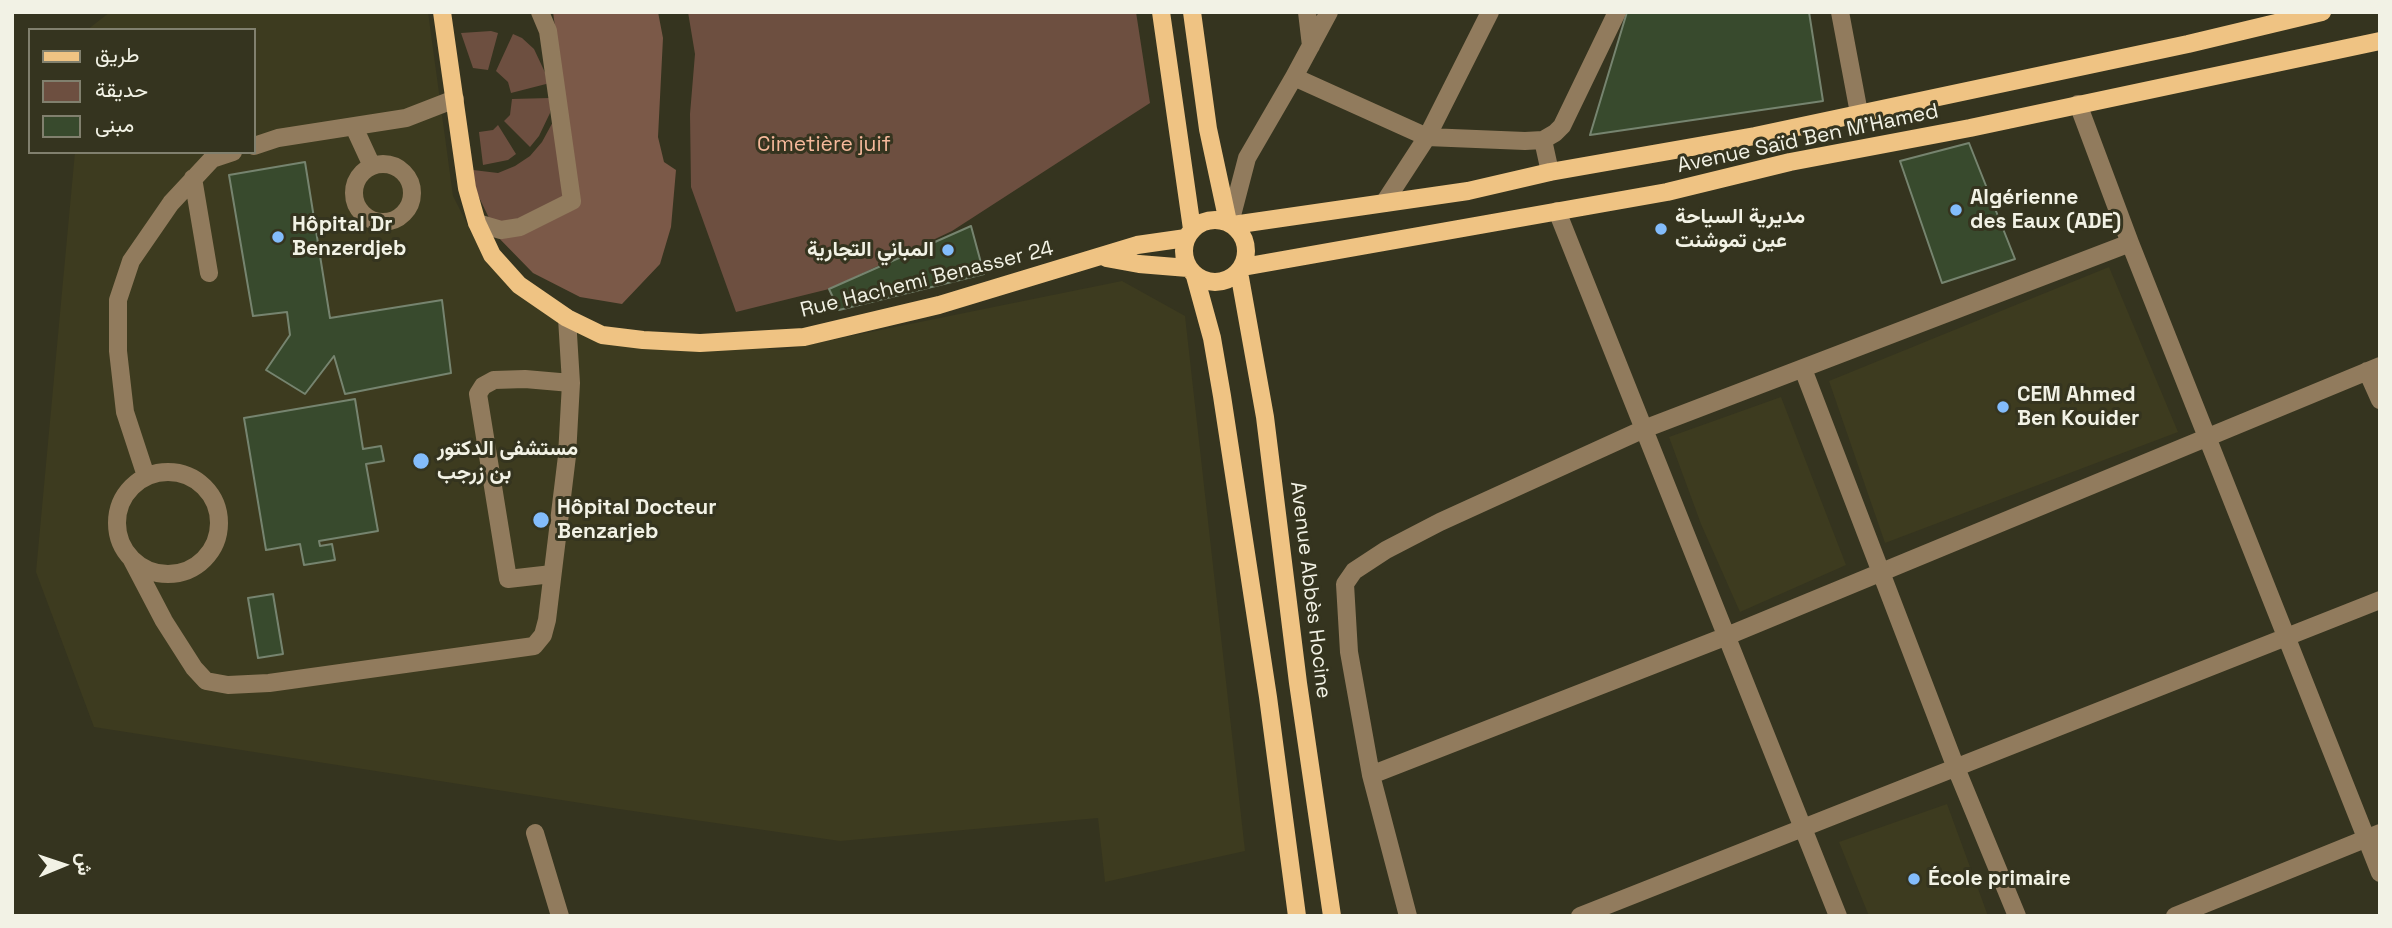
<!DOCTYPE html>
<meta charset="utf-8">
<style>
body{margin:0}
#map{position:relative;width:2392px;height:928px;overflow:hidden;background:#35341f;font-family:"Space Grotesk",Vazirmatn,sans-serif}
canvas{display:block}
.frame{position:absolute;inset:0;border:14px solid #f2f2e5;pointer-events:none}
.legend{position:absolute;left:28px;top:28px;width:228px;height:126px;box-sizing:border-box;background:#35341f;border:2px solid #81806e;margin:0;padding:9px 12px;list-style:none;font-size:21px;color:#f2f2e5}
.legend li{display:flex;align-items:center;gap:14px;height:35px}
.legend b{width:35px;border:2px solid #81806e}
.north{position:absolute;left:28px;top:830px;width:70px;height:70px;-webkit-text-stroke:5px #35341f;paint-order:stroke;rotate:88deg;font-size:19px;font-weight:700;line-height:28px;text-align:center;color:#f2f2e5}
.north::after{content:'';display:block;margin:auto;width:24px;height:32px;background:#f2f2e5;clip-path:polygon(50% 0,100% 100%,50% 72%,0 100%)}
</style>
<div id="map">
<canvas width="2392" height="928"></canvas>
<div class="frame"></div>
<ul class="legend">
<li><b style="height:9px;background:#efc383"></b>طريق</li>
<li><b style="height:19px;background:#6d4f40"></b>حديقة</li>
<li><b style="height:19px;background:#384a2d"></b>مبنى</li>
</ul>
<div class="north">ش</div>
</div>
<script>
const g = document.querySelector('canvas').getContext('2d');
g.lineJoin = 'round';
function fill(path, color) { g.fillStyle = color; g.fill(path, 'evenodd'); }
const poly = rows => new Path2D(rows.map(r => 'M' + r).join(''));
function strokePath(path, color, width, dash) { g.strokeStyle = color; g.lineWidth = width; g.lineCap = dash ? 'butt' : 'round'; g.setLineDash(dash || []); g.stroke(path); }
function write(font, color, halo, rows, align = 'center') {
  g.font = font + ' "Space Grotesk",Vazirmatn,sans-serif'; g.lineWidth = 6; g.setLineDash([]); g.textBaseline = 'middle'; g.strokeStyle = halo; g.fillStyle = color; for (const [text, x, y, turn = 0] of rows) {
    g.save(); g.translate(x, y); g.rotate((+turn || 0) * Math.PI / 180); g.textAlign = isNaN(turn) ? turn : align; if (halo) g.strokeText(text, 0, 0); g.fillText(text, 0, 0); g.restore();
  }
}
const built = poly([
 [110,12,428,12,453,196,488,265,578,330,782,350,1122,281,1185,316,1245,851,1105,882,1098,818,840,841,619,809,94,727,36,572,75,152,254,152,254,30,87,30],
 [2109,267,2178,432,1885,543,1829,381],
 [1781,397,1846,565,1740,612,1701,524,1669,437],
 [1947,804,1988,916,1869,916,1839,842]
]);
const green = poly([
 [688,12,1136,12,1150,103,952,231,829,289,736,312,691,187,690,114,695,54],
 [491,31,498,33,488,70,473,68,461,33],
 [513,34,522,38,534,49,550,83,511,93,508,82,496,71],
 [550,98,550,113,539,136,530,147,504,121,510,115,512,99],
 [555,118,564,198,533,216,500,222,489,218,475,189,473,170,498,173,515,166,530,156,542,142],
 [498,125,516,154,508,160,483,165,479,132,493,130]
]);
const forest = poly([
 [553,12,658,12,663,38,658,137,664,162,676,170,671,227,660,264,622,304,580,297,533,273,494,233,579,203]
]);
const building = poly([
 [1627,12,1809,12,1823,101,1590,135,1627,12],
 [1969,143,2015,259,1942,283,1900,161,1969,143],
 [305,162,330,318,442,300,451,373,345,394,334,356,305,394,266,370,290,335,287,312,253,316,229,175,305,162],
 [971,226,984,274,839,310,829,289,971,226],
 [355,399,363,449,381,446,384,461,366,464,378,531,319,541,320,546,332,544,335,560,304,565,300,544,266,550,244,418,355,399],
 [273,594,283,654,258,658,248,598,273,594]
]);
const minor = poly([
 [1307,12,1311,46],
 [1840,12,1859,113],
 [1294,77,1427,137,1525,141,1543,140,1555,133,1562,126,1617,12],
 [2078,104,2130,243,2380,873],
 [354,127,372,166],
 [1543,140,1550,172],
 [254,146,278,138,406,118,455,99],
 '354 193a29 29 0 1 1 58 0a29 29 0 1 1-58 0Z',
 [193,178,209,273],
 [1384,203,1427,137,1490,12],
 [1557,211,1838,916],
 [477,223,501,230,520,227,572,201,548,31,540,12],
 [1230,223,1247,158,1294,77,1329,12],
 [1803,369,1956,768,2017,916],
 [2367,371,2380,400],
 '117 523a51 51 0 1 1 102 0a51 51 0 1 1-102 0Z',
 [146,476,125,412,118,351,118,300,131,261,171,203,212,159,233,152],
 [131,558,164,621,194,668,206,681,228,685,269,683,534,646,543,635,547,620,567,456,571,383,567,318],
 [552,574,508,579,478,394,483,386,494,380,525,379,571,383],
 [1371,775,1727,636,2380,366],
 [535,833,560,916],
 [1408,916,1371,775,1349,652,1345,584,1354,571,1386,550,1440,522,1644,429,2130,243],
 [1580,916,2380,600],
 [2175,916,2380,833]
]);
const major = poly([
 [442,12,467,188,477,223,492,255,519,285,567,318,602,335,643,340,700,343,804,337,939,305,1137,245,1186,238],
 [1161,12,1192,229],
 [1192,12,1208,129,1228,222],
 '1184 251a31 31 0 1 1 62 0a31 31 0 1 1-62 0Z',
 [1233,225,1468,191,1550,172,1755,136,2188,44,2322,12],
 [1106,258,1139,264,1188,268],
 [1243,267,1667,192,1790,162,1970,128,2380,41],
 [1239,272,1265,417,1298,683,1332,916],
 [1195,276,1212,338,1222,396,1268,697,1297,916]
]);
const markers = [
 [1956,210,7,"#83bcfb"],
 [1661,229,7,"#83bcfb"],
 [278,237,7,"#83bcfb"],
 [948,250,7,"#83bcfb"],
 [2003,407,7,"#83bcfb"],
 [421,461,9,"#83bcfb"],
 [541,520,9,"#83bcfb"],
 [1914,879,7,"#83bcfb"]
];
const streetNames = [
 ["Avenue Saïd Ben M'Hamed",1808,139,-12],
 ["Rue Hachemi Benasser 24",927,280,-14],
 ["Avenue Abbès Hocine",1310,590,83]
];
const parkNames = [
 ["Cimetière juif",824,145]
];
const poiNames = [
 ["Algérienne",1970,198],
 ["des Eaux (ADE)",1970,222],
 ["مديرية السياحة",1675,217],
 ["عين تموشنت",1675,241],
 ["Hôpital Dr",292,225],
 ["Benzerdjeb",292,249],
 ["المباني التجارية",934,250,"right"],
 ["CEM Ahmed",2017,395],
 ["Ben Kouider",2017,419],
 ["مستشفى الدكتور",437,449],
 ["بن زرجب",437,473],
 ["Hôpital Docteur",557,508],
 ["Benzarjeb",557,532],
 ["École primaire",1928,879]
];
fill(built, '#3d3b1f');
fill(green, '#6d4f40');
fill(forest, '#7b5948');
fill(building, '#384a2d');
strokePath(building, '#76846f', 2);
strokePath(minor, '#917b5d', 18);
strokePath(major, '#efc383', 18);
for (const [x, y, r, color] of markers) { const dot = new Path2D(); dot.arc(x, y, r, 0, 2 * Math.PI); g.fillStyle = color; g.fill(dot); strokePath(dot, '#35341f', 2.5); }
write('21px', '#f2f2e5', '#35341f', streetNames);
write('21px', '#f6b99b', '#35341f', parkNames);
write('bold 21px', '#f2f2e5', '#35341f', poiNames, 'left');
</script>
